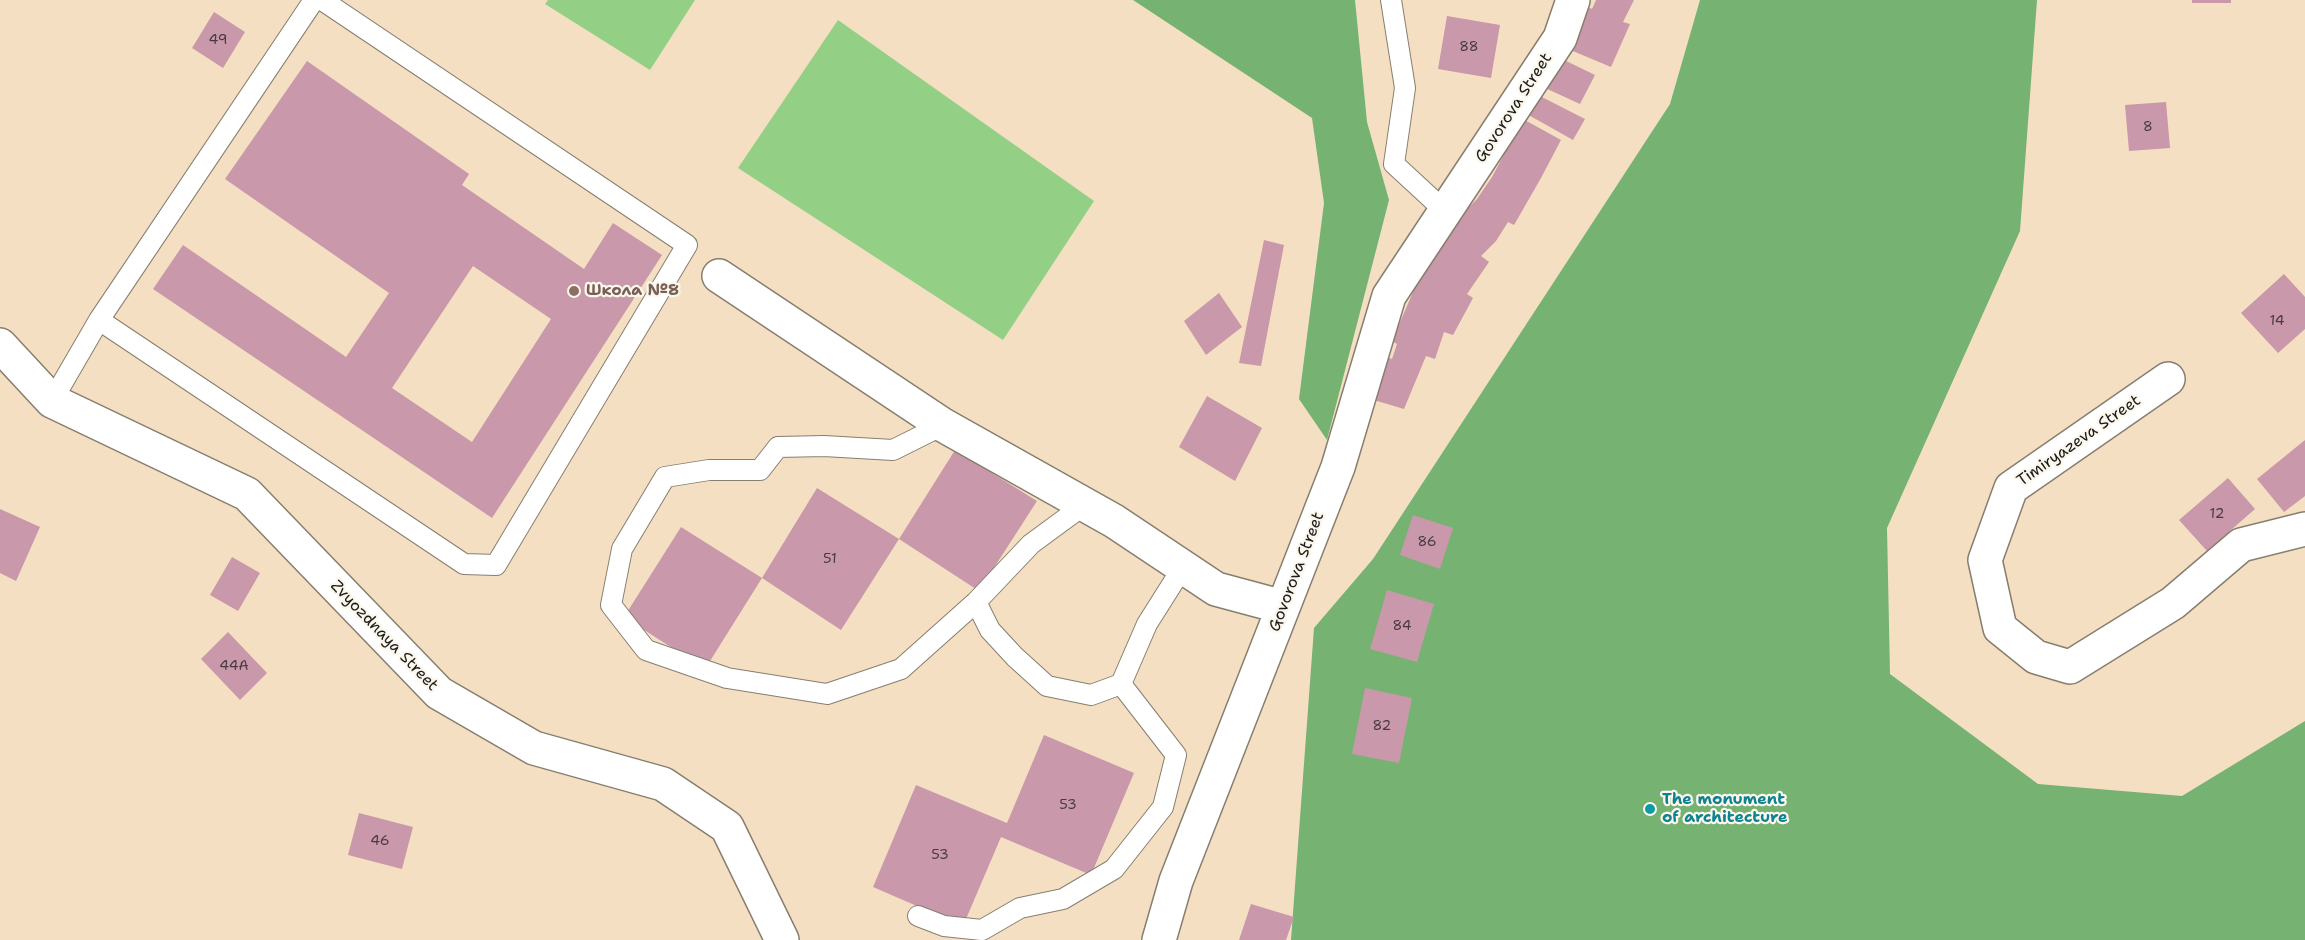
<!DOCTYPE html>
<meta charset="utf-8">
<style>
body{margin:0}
canvas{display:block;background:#f4dfc2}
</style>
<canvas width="2305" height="940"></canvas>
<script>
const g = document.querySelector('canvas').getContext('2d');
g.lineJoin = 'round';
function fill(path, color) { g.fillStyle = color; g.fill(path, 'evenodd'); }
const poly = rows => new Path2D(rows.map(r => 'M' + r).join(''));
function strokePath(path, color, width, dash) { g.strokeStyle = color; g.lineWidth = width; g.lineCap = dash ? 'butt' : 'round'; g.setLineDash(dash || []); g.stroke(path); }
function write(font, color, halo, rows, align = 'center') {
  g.font = font + ' "Shantell Sans",sans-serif'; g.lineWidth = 4.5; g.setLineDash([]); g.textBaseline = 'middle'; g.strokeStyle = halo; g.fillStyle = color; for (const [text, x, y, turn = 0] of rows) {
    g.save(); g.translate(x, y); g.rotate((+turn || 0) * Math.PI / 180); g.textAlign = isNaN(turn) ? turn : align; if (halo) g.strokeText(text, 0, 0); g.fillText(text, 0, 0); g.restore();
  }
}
const green = poly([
 [548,0,695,0,650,70,545,4],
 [838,20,1094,201,1003,340,738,168]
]);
const forest = poly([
 [1133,0,1355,0,1367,122,1389,200,1327,440,1299,399,1324,203,1312,118],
 [1700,0,2037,0,2020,231,1887,528,1890,674,2038,784,2182,796,2305,721,2305,940,1291,940,1314,628,1373,559,1670,104]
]);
const building = poly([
 [1596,0,1634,0,1623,22,1630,24,1611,67,1568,49,1586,6,1592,9],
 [2192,0,2231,0,2231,3,2192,3],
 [214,12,245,32,223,68,192,48],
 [1447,16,1500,25,1491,78,1438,69],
 [1558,57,1595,75,1580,104,1543,87],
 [307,61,469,174,462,185,584,269,613,223,662,255,492,518,153,289,183,245,346,357,389,293,225,179],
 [473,266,551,319,472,442,392,388],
 [1534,93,1585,119,1573,140,1525,113],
 [2166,102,2170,148,2129,151,2125,105],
 [1523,119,1561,140,1541,178,1514,225,1508,222,1496,241,1481,256,1489,262,1467,294,1473,298,1453,335,1444,332,1435,359,1426,356,1404,409,1367,398,1384,356,1392,359,1397,344,1392,341,1422,271,1446,231,1450,235,1459,217,1477,199,1492,177],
 [1264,240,1284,245,1261,366,1239,363],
 [2284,274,2305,297,2305,329,2278,353,2241,313],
 [1219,293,1242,327,1206,355,1184,321],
 [1207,396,1262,428,1235,481,1179,447],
 [2305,440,2305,496,2284,512,2257,479],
 [955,450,1037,501,979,591,899,539],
 [2228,478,2255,509,2207,551,2179,520],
 [817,488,899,539,841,630,762,578],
 [0,509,40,527,16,581,0,573],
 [1413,515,1453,528,1440,569,1400,555],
 [681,527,762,578,705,669,624,617],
 [232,557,260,573,238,611,210,595],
 [1387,590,1434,604,1417,662,1370,649],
 [228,632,267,673,240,700,201,659],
 [1365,688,1412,698,1399,763,1352,754],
 [1044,735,1134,773,1091,875,1001,837,963,926,873,887,916,785,1007,823],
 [359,813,413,827,402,869,348,855],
 [1251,904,1294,917,1286,940,1239,940]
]);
const service = poly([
 [1391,0,1405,88,1394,164,1446,212],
 [99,320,464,564,496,565,687,245,322,0],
 [52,401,99,320,314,0],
 [943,425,893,450,824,446,778,447,760,470,709,470,665,477,622,549,611,605,646,650,727,678,827,694,901,669,976,602,1031,544,1084,505],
 [976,602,990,630,1015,657,1047,686,1091,695,1121,684,1147,624,1183,567],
 [918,916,944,926,982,930,1020,908,1063,899,1114,869,1163,807,1176,755,1121,684]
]);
const minor = poly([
 [719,276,943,425,1114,521,1216,589,1283,607],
 [0,345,52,401,247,494,439,693,534,748,663,784,727,827,782,940],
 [2168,379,2011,488,1985,560,2000,628,2036,657,2070,667,2173,603,2241,545,2305,529],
 [1159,940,1176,881,1338,467,1389,296,1560,38,1573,0]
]);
const markers = [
 [574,291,6,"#8d6e63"],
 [1650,809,6,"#0f9aa8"]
];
const numberNames = [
 ["49",218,40],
 ["88",1469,47],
 ["8",2148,127],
 ["14",2277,321],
 ["12",2217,514],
 ["86",1427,542],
 ["51",830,559],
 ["84",1402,626],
 ["44А",234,666],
 ["82",1382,726],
 ["53",1068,805],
 ["46",380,841],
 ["53",940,855]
];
const streetNames = [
 ["Govorova Street",1514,108,-57],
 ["Timiryazeva Street",2079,441,-35],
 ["Govorova Street",1297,572,-69],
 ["Zvyozdnaya Street",384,636,46]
];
const educationNames = [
 ["Школа №8",586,291]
];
const cultureNames = [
 ["The monument",1662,800],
 ["of architecture",1662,818]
];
fill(green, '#93d085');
fill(forest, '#76b272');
fill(building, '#c998aa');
strokePath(service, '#887e6f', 22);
strokePath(minor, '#887e6f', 36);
strokePath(service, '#fff', 20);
strokePath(minor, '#fff', 33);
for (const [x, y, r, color] of markers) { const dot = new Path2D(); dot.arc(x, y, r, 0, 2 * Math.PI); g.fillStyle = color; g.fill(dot); strokePath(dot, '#fbf7ec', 2); }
write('14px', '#473b40', null, numberNames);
write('16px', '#1c1c1c', '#fbf7ec', streetNames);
write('bold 16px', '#785e54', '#fbf7ec', educationNames, 'left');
write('bold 16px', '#0d838f', '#fbf7ec', cultureNames, 'left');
</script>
